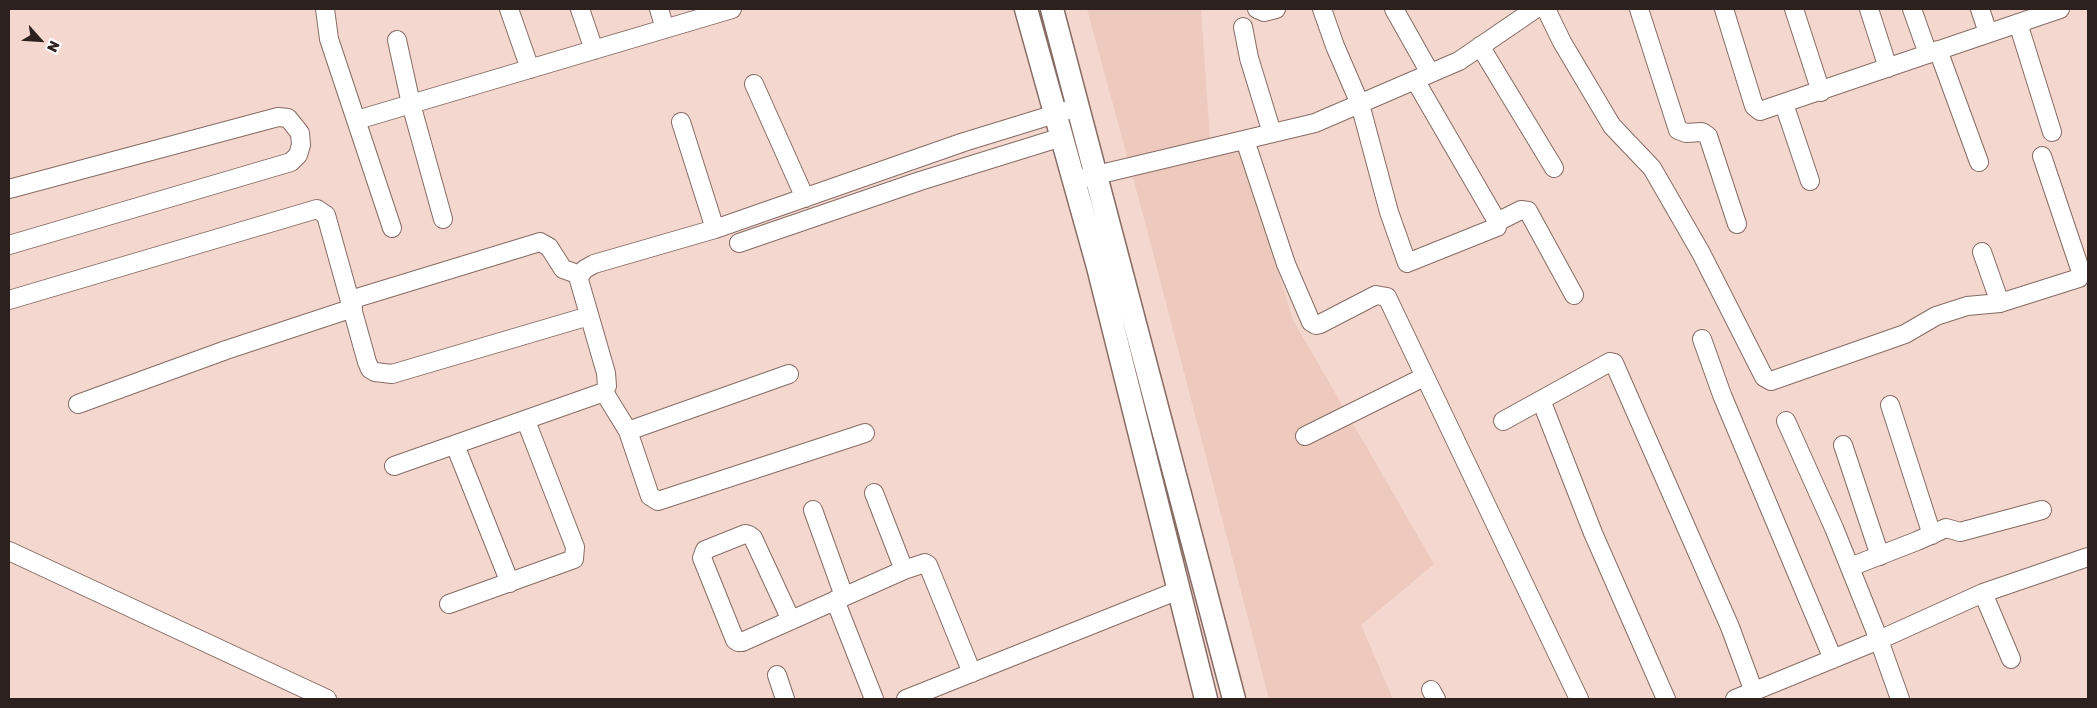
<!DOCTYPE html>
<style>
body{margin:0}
#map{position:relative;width:2097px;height:708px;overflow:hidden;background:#f4d7ce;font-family:"Golos Text",sans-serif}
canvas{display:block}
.frame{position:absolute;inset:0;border:10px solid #2c211e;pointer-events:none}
.north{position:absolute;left:15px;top:15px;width:50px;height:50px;-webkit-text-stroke:4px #fff;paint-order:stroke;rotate:116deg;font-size:14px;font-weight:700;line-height:20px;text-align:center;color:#2c211e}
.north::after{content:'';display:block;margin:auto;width:18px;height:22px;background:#2c211e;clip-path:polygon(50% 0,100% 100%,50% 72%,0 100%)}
</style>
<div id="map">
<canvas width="2097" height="708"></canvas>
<div class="frame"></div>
<div class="north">N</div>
</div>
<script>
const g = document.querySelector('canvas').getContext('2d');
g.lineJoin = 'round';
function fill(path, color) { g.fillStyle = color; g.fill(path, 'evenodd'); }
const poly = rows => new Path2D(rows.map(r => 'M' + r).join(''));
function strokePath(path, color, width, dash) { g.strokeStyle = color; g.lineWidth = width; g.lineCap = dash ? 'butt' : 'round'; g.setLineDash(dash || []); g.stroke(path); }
const built = poly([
 [1087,9,1201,9,1211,154,1240,144,1293,320,1434,564,1361,625,1393,699,1269,699,1145,222]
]);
const minor = poly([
 [325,9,329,39,392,228],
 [509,9,530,69],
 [580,9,594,50],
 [659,9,665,29],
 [1257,9,1264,12,1276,9],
 [1322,9,1335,46,1360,104,1389,212,1407,263,1497,227,1498,223,1415,80],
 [1394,9,1430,73],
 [1546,9,1562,42,1612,126,1652,168,1701,253,1764,377,1771,381,1905,334,1936,316,1967,306,2000,303,2079,278,2081,272,2042,156],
 [1639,9,1678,130,1686,133,1702,132,1708,136,1737,224],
 [1724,9,1754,106,1760,111,2060,9],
 [1794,9,1821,92],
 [1869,9,1888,68],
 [1912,9,1928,54],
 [1980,9,1988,33],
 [2018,23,2052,132],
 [1243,27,1249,58,1272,133],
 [397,40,411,104,443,219],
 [1480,46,1554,168],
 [1938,50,1979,162],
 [754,84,805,198],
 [1784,104,1810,181],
 [357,120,732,9],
 [681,122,715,229],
 [1245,140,1286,264,1311,322,1316,325,1320,324,1376,295,1387,297,1579,699],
 [1084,178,1315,123,1459,61,1535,9],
 [9,189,278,117,288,118,300,133,301,145,298,155,291,162,9,245],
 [1497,222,1521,210,1528,211,1574,295],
 [739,243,920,181,1062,137],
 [1982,252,2000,303],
 [9,300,317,209,326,215,367,362,370,369,375,372,392,374,589,316],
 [350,300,540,242,549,247,563,269,580,275],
 [1702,339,1722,395,1833,659],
 [604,392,628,431,650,496,658,501,865,433],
 [1541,400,1593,533,1666,699],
 [78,404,226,350,353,308],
 [1890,405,1932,535],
 [1503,421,1610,362,1614,363,1730,627,1754,692],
 [628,431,789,374],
 [1305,436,1424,377],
 [455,445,510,583],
 [1843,445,1880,556],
 [394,466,604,392,607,386,606,373,579,280,580,275,585,269,594,264,715,229,964,142,1078,107],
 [874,493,904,570],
 [813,510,844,596],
 [9,551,327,699],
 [1850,567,1917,541,1946,528,1960,532,2042,510],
 [1983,593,2011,659],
 [835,600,874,699],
 [449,604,574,559,575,547,526,421],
 [791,620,753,538,749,535,745,534,705,550,702,558,735,640,738,642,742,642,904,570,925,563,928,565,972,673],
 [777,675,785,699],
 [1431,690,1436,699],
 [906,699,1179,590],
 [1735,699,1879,640,1834,528,1786,421],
 [1900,699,1879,640,1983,593,2088,557]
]);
const major = poly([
 [1026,9,1098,267,1206,699],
 [1052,9,1234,699]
]);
fill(built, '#edc9be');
strokePath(minor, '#866c65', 20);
strokePath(major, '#866c65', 25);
strokePath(minor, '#fff', 18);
strokePath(major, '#fff', 22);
</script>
